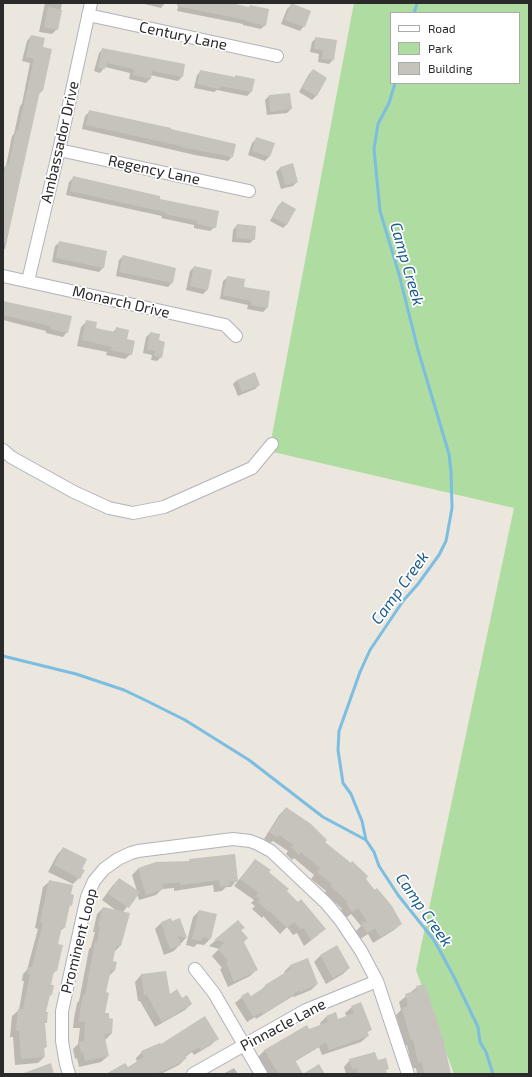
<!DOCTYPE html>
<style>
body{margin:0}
#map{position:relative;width:532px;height:1077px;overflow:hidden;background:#ebe6de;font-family:"Exo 2",sans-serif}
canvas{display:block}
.frame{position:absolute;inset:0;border:4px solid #2a2a2a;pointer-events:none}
.legend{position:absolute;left:390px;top:12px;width:130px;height:72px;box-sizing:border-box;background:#fff;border:1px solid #aaa;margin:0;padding:5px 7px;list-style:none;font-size:12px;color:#2a2a2a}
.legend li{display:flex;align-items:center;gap:8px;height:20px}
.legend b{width:20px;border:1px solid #aaa}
</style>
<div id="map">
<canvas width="532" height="1077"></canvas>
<div class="frame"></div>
<ul class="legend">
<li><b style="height:5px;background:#fff"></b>Road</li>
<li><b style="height:11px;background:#afdca0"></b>Park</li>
<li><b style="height:11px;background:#c6c3bd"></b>Building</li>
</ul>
</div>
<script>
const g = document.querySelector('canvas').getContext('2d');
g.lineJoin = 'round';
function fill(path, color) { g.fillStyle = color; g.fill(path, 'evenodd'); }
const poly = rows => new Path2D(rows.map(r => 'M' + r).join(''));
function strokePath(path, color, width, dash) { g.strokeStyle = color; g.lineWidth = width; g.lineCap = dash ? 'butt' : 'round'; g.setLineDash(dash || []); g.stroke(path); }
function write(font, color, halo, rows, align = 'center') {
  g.font = font + ' "Exo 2",sans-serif'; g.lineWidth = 3.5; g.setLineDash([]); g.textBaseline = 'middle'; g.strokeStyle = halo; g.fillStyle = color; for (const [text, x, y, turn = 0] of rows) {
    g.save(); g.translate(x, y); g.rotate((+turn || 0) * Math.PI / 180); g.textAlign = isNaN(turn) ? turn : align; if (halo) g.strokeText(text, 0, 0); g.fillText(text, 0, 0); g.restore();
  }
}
const green = poly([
 [354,3,529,3,529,1074,454,1074,416,970,514,508,269,451],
 [391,13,519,13,519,83,391,83]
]);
const shadow = poly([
 [45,3,62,3,57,29,52,34,39,32],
 [140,3,165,3,161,8],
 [179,3,227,3,248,8,250,6,265,25,261,29,243,25,243,24,177,11],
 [291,5,304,26,300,31,281,24,287,9],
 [31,36,42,48,42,91,38,95,5,249,3,250,3,168,6,166,12,136,14,134,20,106,22,104,30,63,22,61,27,41],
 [316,38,333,60,329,64,318,62,319,54,310,52,312,42],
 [103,49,182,77,178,81,150,75,150,79,146,83,129,79,130,73,105,67,100,73,94,71,99,53],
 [313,70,326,78,316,96,312,100,299,92,309,74],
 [201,71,234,78,236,76,254,80,251,92,247,96,217,90,214,92,194,88,197,75],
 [269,96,291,109,287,113,267,115,265,100],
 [89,112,232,157,228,161,195,155,82,129,85,116],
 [256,139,269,157,265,161,248,155,252,143],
 [280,168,297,182,293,186,281,189,276,172],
 [73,178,158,200,215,227,210,231,194,228,194,225,161,218,162,216,66,195,69,182],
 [282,202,287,224,283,228,270,221,278,206],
 [237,225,254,239,250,243,232,242,233,230],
 [60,242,106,252,103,268,99,272,52,262,55,246],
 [123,256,172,283,168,287,116,276,119,260],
 [194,267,207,290,203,294,186,290,190,271],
 [228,277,243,288,267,308,263,312,247,309,248,305,220,299,223,281],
 [3,302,67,332,63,337,46,333,46,331,3,320],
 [87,321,94,329,112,333,117,328,125,340,131,354,125,359,106,355,107,352,77,346,81,327],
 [151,333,158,341,161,357,157,361,151,360,152,355,143,353,146,337],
 [237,380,259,385,255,389,238,396,233,384],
 [286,808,365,878,401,924,394,930,373,943,368,934,360,939,356,931,361,926,351,914,346,918,340,910,342,909,325,893,326,891,311,879,314,875,294,858,292,860,286,854,288,851,273,841,270,843,264,839,279,815],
 [63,848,81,869,79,878,73,884,48,872,57,855],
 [234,855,237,882,255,860,286,891,318,935,304,946,297,933,293,935,287,927,280,934,263,916,262,918,252,909,255,906,251,903,254,900,234,886,237,882,236,881,231,887,226,887,222,891,214,892,213,885,174,891,174,888,162,889,156,895,139,900,137,894,123,912,120,946,113,953,111,962,114,971,108,977,105,993,103,1014,108,1019,111,1034,105,1040,108,1056,101,1062,79,1067,77,1058,75,1059,73,1049,78,1044,80,1028,73,1028,74,1018,77,1003,79,1001,89,949,91,947,95,932,93,932,97,914,103,908,117,911,102,900,113,885,119,879,137,891,132,875,138,869,156,863,188,862,190,860],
 [50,881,70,895,71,905,68,907,64,928,60,931,57,945,56,971,52,974,50,986,51,995,48,997,45,1013,46,1022,44,1024,46,1047,43,1049,44,1057,38,1063,15,1065,13,1037,10,1037,12,1016,19,1010,24,981,22,981,23,974,27,970,38,929,35,928,43,887],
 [199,911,210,939,204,945,197,944,194,947,186,945,193,917],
 [238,921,243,928,240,931,243,942,257,969,250,976,228,987,220,969,222,968,212,956,219,949,209,946],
 [161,923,186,938,174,951,164,955,155,929],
 [337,946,349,968,343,974,326,984,314,962,320,956],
 [290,966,317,984,311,990,294,997,293,996,256,1019,255,1017,247,1022,235,1003,242,997,250,997,260,991,265,986,285,974,284,972],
 [165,972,169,995,191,1004,185,1010,155,1027,140,1001,138,1001,135,982,141,975],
 [417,987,450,1074,417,1074,416,1068,412,1068,407,1045,405,1046,396,1015,401,1010,399,1002],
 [352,1007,371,1029,367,1033,368,1036,361,1042,322,1055,319,1047,294,1062,302,1074,284,1074,283,1071,278,1074,269,1074,258,1057,265,1050,321,1026,320,1023,326,1017,338,1020,347,1017,345,1013],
 [217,1039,211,1045,194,1055,192,1052,185,1057,186,1058,179,1065,161,1074,106,1074,124,1064,127,1069,137,1062,136,1058,142,1052,161,1046],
 [350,1060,377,1062,388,1069,385,1071,386,1074,346,1074,344,1067],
 [234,1068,238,1074,223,1074]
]);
const stream = poly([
 [414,13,417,3],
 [395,83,389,103,378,124,374,149,380,211,399,274,418,350,449,454,451,472,452,508,446,541,439,555,418,584,403,601,370,650,360,672,339,731,338,750,343,783,351,794,357,809,362,821,366,840,374,852,379,866,398,895,434,940,453,975,478,1027,480,1042,486,1052,493,1074],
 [3,656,76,674,124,690,147,701,185,720,249,760,323,817,366,840]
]);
const building = poly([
 [177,3,231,3,249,7,250,5,269,9,266,26,246,21,246,20,177,6],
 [291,3,311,11,305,27,285,20],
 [48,7,62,10,58,30,44,27],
 [31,35,45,38,43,47,52,49,43,91,40,91,6,244,3,243,3,178,6,164,9,164,16,131,18,131,34,59,26,57],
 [315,37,337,40,334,60,322,59,323,50,314,49],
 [102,48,185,64,183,77,152,71,151,79,133,75,134,69,107,63,105,69,98,68],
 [313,69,327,78,317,96,302,88],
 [200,70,235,77,235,75,255,79,252,92,220,86,219,89,197,84],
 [290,93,292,109,270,112,269,95],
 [89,110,171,128,171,129,236,144,233,157,181,147,181,146,86,125],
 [256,137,275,143,270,157,252,151],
 [293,163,298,182,285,185,280,167],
 [73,176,160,196,160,199,219,211,216,228,197,224,198,221,165,214,165,212,70,191],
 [282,201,296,209,287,225,273,217],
 [237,224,256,226,255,240,236,238],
 [59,241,107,251,104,268,56,258],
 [123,255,176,268,173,283,119,272],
 [194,266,212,270,208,290,190,286],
 [227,276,245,279,244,287,270,291,268,308,251,305,251,301,223,295],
 [3,301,72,316,68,333,50,329,50,326,3,315],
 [86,320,97,322,96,328,115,332,116,327,129,330,127,339,135,341,132,355,111,350,112,347,82,340],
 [150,332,160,334,159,340,165,342,162,358,154,356,155,351,147,350],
 [255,372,260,385,242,392,237,380],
 [286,807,311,824,327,840,325,842,351,863,352,861,368,876,366,879,374,890,377,888,392,906,402,924,380,937,375,928,367,933,361,924,367,921,358,908,352,912,346,903,348,902,330,886,332,884,317,872,320,868,301,852,299,855,291,847,294,845,279,835,277,837,269,832],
 [63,847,87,859,82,869,85,870,80,879,54,865],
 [235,854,238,881,229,882,230,885,220,887,219,880,180,885,180,882,162,884,164,889,146,895,138,868,156,862,190,861,189,859],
 [255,859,271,870,269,872,289,889,287,891,298,902,301,899,326,929,311,940,304,928,300,929,294,922,287,928,270,911,269,912,258,902,260,899,256,896,259,893,240,879],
 [119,878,140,892,129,908,108,894],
 [49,880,73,885,71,894,74,895,72,906,70,905,65,928,62,927,58,944,63,945,57,971,54,971,51,985,54,985,52,995,50,995,46,1012,48,1012,47,1023,45,1023,47,1047,44,1047,45,1057,21,1059,19,1031,16,1031,18,1009,23,1009,30,975,27,974,29,967,32,967,43,923,40,922],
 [103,907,130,913,121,946,116,946,113,961,117,962,115,971,111,970,106,992,109,993,105,1013,109,1013,109,1018,113,1019,112,1034,104,1034,109,1056,85,1061,83,1052,81,1053,79,1042,84,1041,85,1022,79,1022,80,1011,83,995,85,996,95,942,97,942,100,926,98,926],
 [199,910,217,914,211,939,202,937,201,941,192,939],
 [171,918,172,921,180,918,187,938,178,936,181,945,170,949,161,922],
 [238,920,245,928,241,930,248,938,244,942,258,970,234,982,226,962,228,961,218,949,225,942,214,940],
 [337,945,350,968,333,978,320,955],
 [308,958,318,984,300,992,300,990,263,1014,261,1012,253,1017,241,996,248,992,251,996,265,987,265,985,291,969,290,965],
 [166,971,170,994,177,989,182,998,187,995,192,1004,162,1022,147,995,144,995,141,974],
 [425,984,443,1038,451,1074,424,1074,422,1062,418,1063,413,1040,411,1040,404,1016,402,1008,408,1006,405,994,417,990,416,986],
 [361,1002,372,1030,367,1031,369,1036,329,1050,326,1042,295,1060,303,1074,319,1064,325,1074,279,1074,264,1050,307,1025,309,1029,328,1022,326,1016,336,1012,338,1019,354,1013,351,1006],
 [205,1016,219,1039,201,1050,199,1047,185,1055,187,1058,176,1065,155,1074,107,1074,125,1063,128,1067,144,1057,141,1051,160,1043,161,1044],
 [375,1052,378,1060,386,1058,389,1069,386,1070,387,1074,358,1074,357,1068,352,1069,349,1059],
 [51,1063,54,1074,24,1074,24,1073]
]);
const minor = poly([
 [88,15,277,56],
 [59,150,249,191],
 [3,276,225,325,236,336],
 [28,281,59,150,91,3],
 [3,450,11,457,74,492,109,508,133,513,164,507,252,468,272,444],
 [195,969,214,993,261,1074],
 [69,1074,66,1064,62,1041,62,1011,85,906,87,897,94,881,104,869,118,859,131,853,138,851,233,839,250,841,258,844,271,851,327,904,341,921,361,951,377,981,408,1074],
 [193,1074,306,1010,377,981]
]);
const streetNames = [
 ["Century Lane",183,36,12],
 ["Ambassador Drive",60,142,-77],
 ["Regency Lane",154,170,12],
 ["Monarch Drive",121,302,13],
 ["Prominent Loop",79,941,-76],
 ["Pinnacle Lane",283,1025,-28]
];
const waterNames = [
 ["Camp Creek",407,264,74],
 ["Camp Creek",400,588,-54],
 ["Camp Creek",424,910,55]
];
fill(green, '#afdca0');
fill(shadow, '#0003');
strokePath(stream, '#7cbee2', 3);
fill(building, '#c6c3bd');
strokePath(minor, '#b1b3bc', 14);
strokePath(minor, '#fff', 12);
write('15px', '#2a2a2a', '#fff', streetNames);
write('italic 16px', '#1b5d8d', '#fff', waterNames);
</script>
